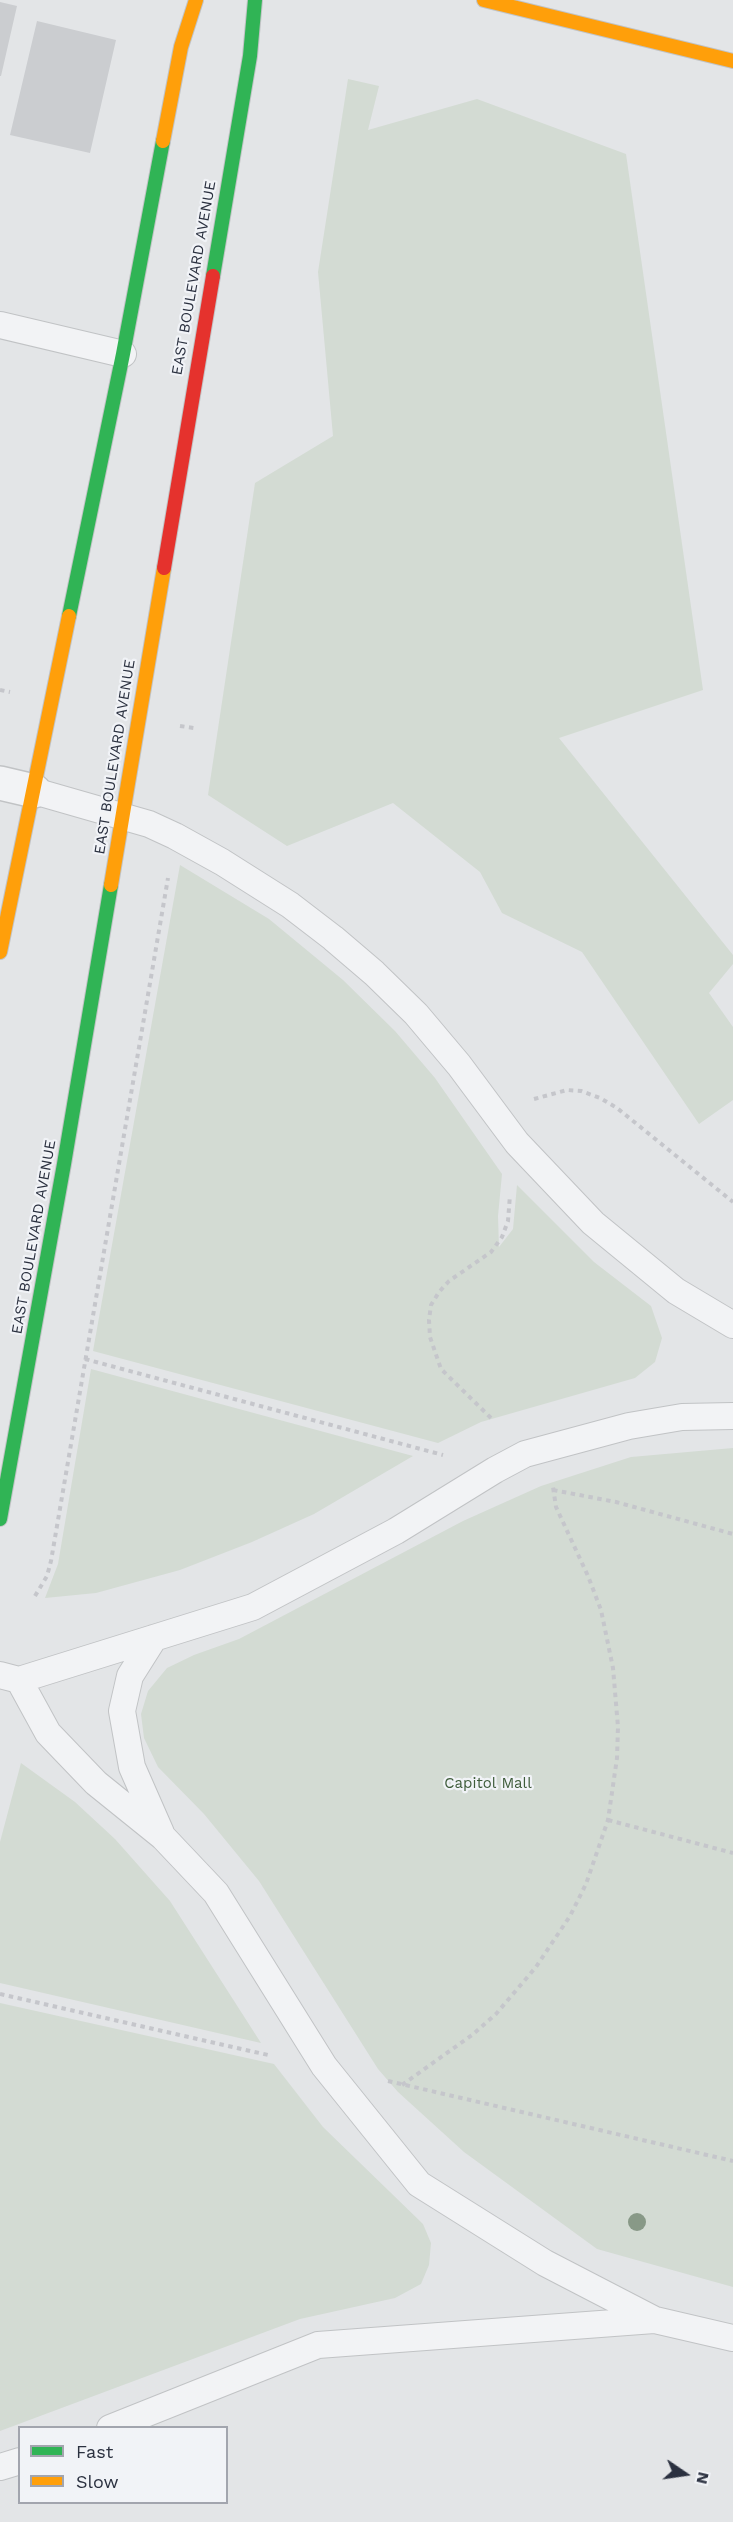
<!DOCTYPE html>
<style>
body{margin:0}
#map{position:relative;width:733px;height:2522px;overflow:hidden;background:#e3e5e7;font-family:"Work Sans",sans-serif}
canvas{display:block}
.legend{position:absolute;left:18px;top:2426px;width:210px;height:78px;box-sizing:border-box;background:#f1f3f7;border:2px solid #a2a5ae;margin:0;padding:8px 10px;list-style:none;font-size:18px;color:#2b3140}
.legend li{display:flex;align-items:center;gap:12px;height:30px}
.legend b{width:30px;border:2px solid #a2a5ae}
.north{position:absolute;left:655px;top:2444px;width:60px;height:60px;-webkit-text-stroke:4px #f1f3f7;paint-order:stroke;rotate:103deg;font-size:16px;font-weight:700;line-height:24px;text-align:center;color:#2b3140}
.north::after{content:'';display:block;margin:auto;width:21px;height:27px;background:#2b3140;clip-path:polygon(50% 0,100% 100%,50% 72%,0 100%)}
</style>
<div id="map">
<canvas width="733" height="2522"></canvas>
<ul class="legend">
<li><b style="height:8px;background:#30b455"></b>Fast</li>
<li><b style="height:8px;background:#ff9f0a"></b>Slow</li>
</ul>
<div class="north">N</div>
</div>
<script>
const g = document.querySelector('canvas').getContext('2d');
g.lineJoin = 'round';
function fill(path, color) { g.fillStyle = color; g.fill(path, 'evenodd'); }
const poly = rows => new Path2D(rows.map(r => 'M' + r).join(''));
function strokePath(path, color, width, dash) { g.strokeStyle = color; g.lineWidth = width; g.lineCap = dash ? 'butt' : 'round'; g.setLineDash(dash || []); g.stroke(path); }
function write(font, color, halo, rows, align = 'center') {
  g.font = font + ' "Work Sans",sans-serif'; g.lineWidth = 4.5; g.setLineDash([]); g.textBaseline = 'middle'; g.strokeStyle = halo; g.fillStyle = color; for (const [text, x, y, turn = 0] of rows) {
    g.save(); g.translate(x, y); g.rotate((+turn || 0) * Math.PI / 180); g.textAlign = isNaN(turn) ? turn : align; if (halo) g.strokeText(text, 0, 0); g.fillText(text, 0, 0); g.restore();
  }
}
const green = poly([
 [348,79,379,86,368,130,477,99,626,154,703,690,559,738,733,955,733,964,709,993,733,1027,733,1100,699,1124,582,952,502,913,480,872,393,803,287,846,208,795,255,483,333,436,318,272],
 [180,865,269,919,343,980,395,1031,435,1078,502,1174,498,1216,499,1247,513,1229,517,1185,594,1262,651,1306,662,1338,655,1362,635,1378,481,1422,438,1443,93,1351],
 [91,1369,413,1456,314,1514,252,1542,180,1570,96,1593,45,1598,58,1564],
 [733,1448,733,2287,597,2249,464,2152,398,2092,378,2069,259,1881,204,1814,158,1767,144,1738,141,1714,148,1691,167,1668,194,1655,239,1639,463,1521,541,1486,631,1457],
 [21,1763,75,1802,115,1839,170,1901,261,2043,0,1983,0,1842],
 [0,2003,274,2064,323,2127,423,2224,431,2243,429,2265,421,2284,395,2298,300,2319,0,2431]
]);
const building = poly([
 [0,2,17,6,1,76,0,76],
 [37,21,116,40,90,153,10,135]
]);
const path = poly([
 [0,690,10,692],
 [180,726,194,728],
 [534,1099,567,1090,581,1091,600,1098,617,1108,733,1202],
 [85,1359,443,1455],
 [491,1418,441,1369,430,1337,429,1320,431,1305,439,1292,449,1281,491,1252,502,1237,508,1221,510,1195],
 [553,1490,616,1502,733,1534],
 [35,1596,47,1576,51,1561,168,878],
 [608,1820,733,1853],
 [0,1994,268,2055],
 [388,2081,733,2161],
 [402,2085,472,2035,496,2014,536,1967,570,1916,586,1884,608,1820,617,1758,618,1727,613,1668,601,1610,588,1576,556,1507,553,1487]
]);
const lane = poly([
 [0,325,123,354],
 [34,791,149,824,175,836,222,862,290,905,333,938,374,973,416,1014,459,1065,517,1143,593,1223,676,1291,733,1325],
 [154,1638,130,1676,122,1711,132,1767,161,1833],
 [0,1675,19,1680,253,1607,396,1531,495,1470,525,1454,629,1426,682,1417,733,1416],
 [19,1680,48,1733,96,1783,163,1837,216,1893,324,2066,419,2184,545,2263,655,2320,733,2338],
 [110,2428,318,2345,654,2320],
 [0,2467,20,2461]
]);
const street = poly([
 [0,783,34,791]
]);
const fast = poly([
 [213,276,250,56,255,0],
 [69,616,123,354,163,141],
 [0,1519,64,1164,111,885]
]);
const slow = poly([
 [484,0,733,61],
 [163,141,181,47,196,0],
 [111,885,164,568],
 [0,952,69,616]
]);
const jam = poly([
 [164,568,213,276]
]);
const trees = [
 [637,2222]
];
const streetNames = [
 ["EAST BOULEVARD AVENUE",194,278,-80],
 ["EAST BOULEVARD AVENUE",115,757,-81],
 ["EAST BOULEVARD AVENUE",34,1237,-80]
];
const parkNames = [
 ["Capitol Mall",488,1784]
];
fill(green, '#d3dbd3');
fill(building, '#cbcdd0');
strokePath(lane, '#c1c3c5', 28);
strokePath(street, '#c1c3c5', 36);
strokePath(fast, '#c1c3c5', 16);
strokePath(slow, '#c1c3c5', 16);
strokePath(jam, '#c1c3c5', 16);
strokePath(path, '#c5c6cb', 4, [4.5, 4.5]);
strokePath(lane, '#f2f3f5', 26);
strokePath(street, '#f2f3f5', 33);
strokePath(fast, '#30b455', 14);
strokePath(slow, '#ff9f0a', 14);
strokePath(jam, '#e5322d', 14);
g.fillStyle = '#889987';
for (const [x, y] of trees) { g.beginPath(); g.arc(x, y, 9, 0, 2 * Math.PI); g.fill(); }
write('15px', '#2b3140', '#f1f3f7', streetNames);
write('15px', '#3d5b39', '#f1f3f7', parkNames);
</script>
